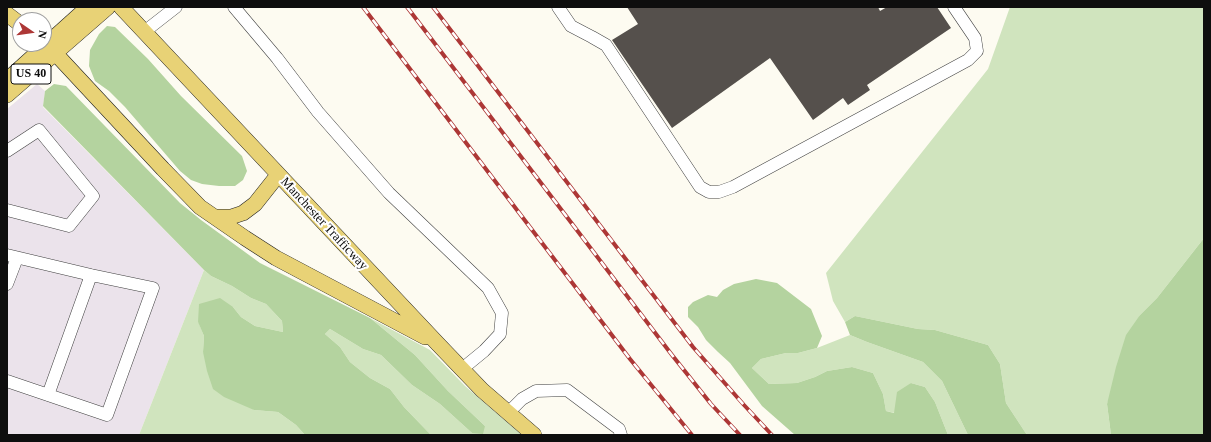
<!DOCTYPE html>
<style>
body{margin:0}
#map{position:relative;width:1211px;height:442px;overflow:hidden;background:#fdfbf1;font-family:Georgia,serif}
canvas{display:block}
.frame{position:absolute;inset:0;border:8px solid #0e0e0e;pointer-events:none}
.north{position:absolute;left:12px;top:12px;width:40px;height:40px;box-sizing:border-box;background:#fff;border:1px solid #9f9f9f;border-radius:50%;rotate:103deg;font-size:11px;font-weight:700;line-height:16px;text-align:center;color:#0e0e0e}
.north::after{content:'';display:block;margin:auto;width:14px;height:18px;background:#ad3736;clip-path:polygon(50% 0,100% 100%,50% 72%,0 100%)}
</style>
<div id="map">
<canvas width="1211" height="442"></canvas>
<div class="frame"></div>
<div class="north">N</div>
</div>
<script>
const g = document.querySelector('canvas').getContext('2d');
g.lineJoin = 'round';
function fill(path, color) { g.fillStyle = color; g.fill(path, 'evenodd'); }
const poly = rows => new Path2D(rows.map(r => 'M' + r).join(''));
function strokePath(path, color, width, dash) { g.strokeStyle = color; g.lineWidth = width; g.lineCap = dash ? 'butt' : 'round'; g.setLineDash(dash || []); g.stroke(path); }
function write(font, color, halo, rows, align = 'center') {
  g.font = font + ' Georgia,serif'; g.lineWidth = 4; g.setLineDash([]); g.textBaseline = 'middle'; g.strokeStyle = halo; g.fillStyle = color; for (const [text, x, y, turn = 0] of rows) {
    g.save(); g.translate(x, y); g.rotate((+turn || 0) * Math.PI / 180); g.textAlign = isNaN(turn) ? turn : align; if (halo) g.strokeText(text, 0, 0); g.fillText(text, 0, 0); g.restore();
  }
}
const industrial = poly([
 [37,84,45,91,43,107,204,270,139,435,7,435,7,109]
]);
const green = poly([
 [1010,7,1204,7,1204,238,1157,298,1140,315,1107,404,1111,435,1027,435,1006,403,1000,364,988,345,935,330,918,329,855,316,845,322,833,301,826,273,988,69],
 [204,270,211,276,232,286,251,298,266,304,282,321,283,332,255,326,241,317,233,307,198,321,204,336,203,352,254,410,278,412,296,425,305,435,139,435],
 [370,318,430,350,465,386,522,435,431,435,404,407,390,389,370,378,350,362,340,347,325,334,330,329,363,349,381,355,412,385,440,404,472,433,485,426,448,391,415,355],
 [850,335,867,342,923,362,942,381,968,435,948,435,935,402,925,387,911,383,895,413,886,411,883,394,873,373,852,367,827,371,815,377,797,383,769,384,752,368,761,359,786,353,798,353,817,348]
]);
const forest = poly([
 [107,26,115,27,148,59,181,96,242,156,247,171,243,180,235,186,219,186,202,184,191,180,180,171,125,107,109,91,95,81,89,66,90,50,99,34],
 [54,84,66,86,180,203,201,220,260,263,370,318,415,355,448,391,485,426,483,434,472,433,440,404,412,385,381,355,363,349,330,329,325,334,340,347,350,362,370,378,390,389,404,407,431,435,305,435,296,425,278,412,254,410,224,397,213,389,207,371,203,352,204,336,198,322,199,304,220,298,233,307,241,317,255,326,283,332,282,321,266,304,251,298,232,286,211,276,204,270,43,106,45,91],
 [1204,238,1204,435,1111,435,1107,404,1116,367,1126,335,1140,315,1157,298],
 [756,279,777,283,811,309,822,336,817,348,798,353,786,353,761,359,752,368,769,384,797,383,815,377,827,371,852,367,873,373,883,394,886,411,894,413,897,392,911,383,925,387,935,402,948,435,795,435,762,406,730,363,718,352,706,340,698,327,688,317,688,307,693,302,708,295,717,297,723,290,734,284],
 [855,316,918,329,935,330,988,345,1000,364,1006,403,1027,435,968,435,942,381,923,362,867,342,850,335,845,322]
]);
const building = poly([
 [627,7,878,7,880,11,887,7,937,7,951,28,867,85,870,90,848,105,843,98,813,120,770,58,672,128,612,40,638,24]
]);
const minor = poly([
 [234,7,277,58,318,112,389,193,488,288,502,313,500,334,484,351,462,369],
 [558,7,571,26,592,37,606,45,700,187,709,192,719,192,733,187,968,60,977,51,975,38,954,7],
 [144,32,176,7],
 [7,151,39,130,93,196,69,226,7,210],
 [7,255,91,275,153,288,107,415,7,381],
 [7,284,17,258],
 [48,395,91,275],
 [508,413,522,399,536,391,567,390,619,429,621,435]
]);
const major = poly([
 [121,7,437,343,482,390,534,435],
 [7,14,20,24],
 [55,53,163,169,200,207,245,238,276,258,425,337],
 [7,80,88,7],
 [7,95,108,7],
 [216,217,231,217,243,213,255,204,278,175]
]);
const rail = poly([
 [363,7,630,359,692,435],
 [407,7,672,355,711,404,740,435],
 [433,7,693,347,744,405,772,435]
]);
const shields = [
 [31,74,40]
];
const shieldNames = [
 ["US 40",31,74]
];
const streetNames = [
 ["Manchester Trafficway",324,224,47]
];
fill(industrial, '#ebe3eb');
fill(green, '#d0e4be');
fill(forest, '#b4d39f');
fill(building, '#55504c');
strokePath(minor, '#414141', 13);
strokePath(major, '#1f1f1f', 16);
strokePath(minor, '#fff', 12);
strokePath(major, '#e8d276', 15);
strokePath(rail, '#ad3736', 4);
strokePath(rail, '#fff', 2.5, [8]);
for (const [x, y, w] of shields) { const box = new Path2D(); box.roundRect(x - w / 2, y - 10, w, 20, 3); g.fillStyle = '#fff'; g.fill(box); strokePath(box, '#0e0e0e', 1); }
write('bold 12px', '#0e0e0e', null, shieldNames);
write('13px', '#0e0e0e', '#fff', streetNames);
</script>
